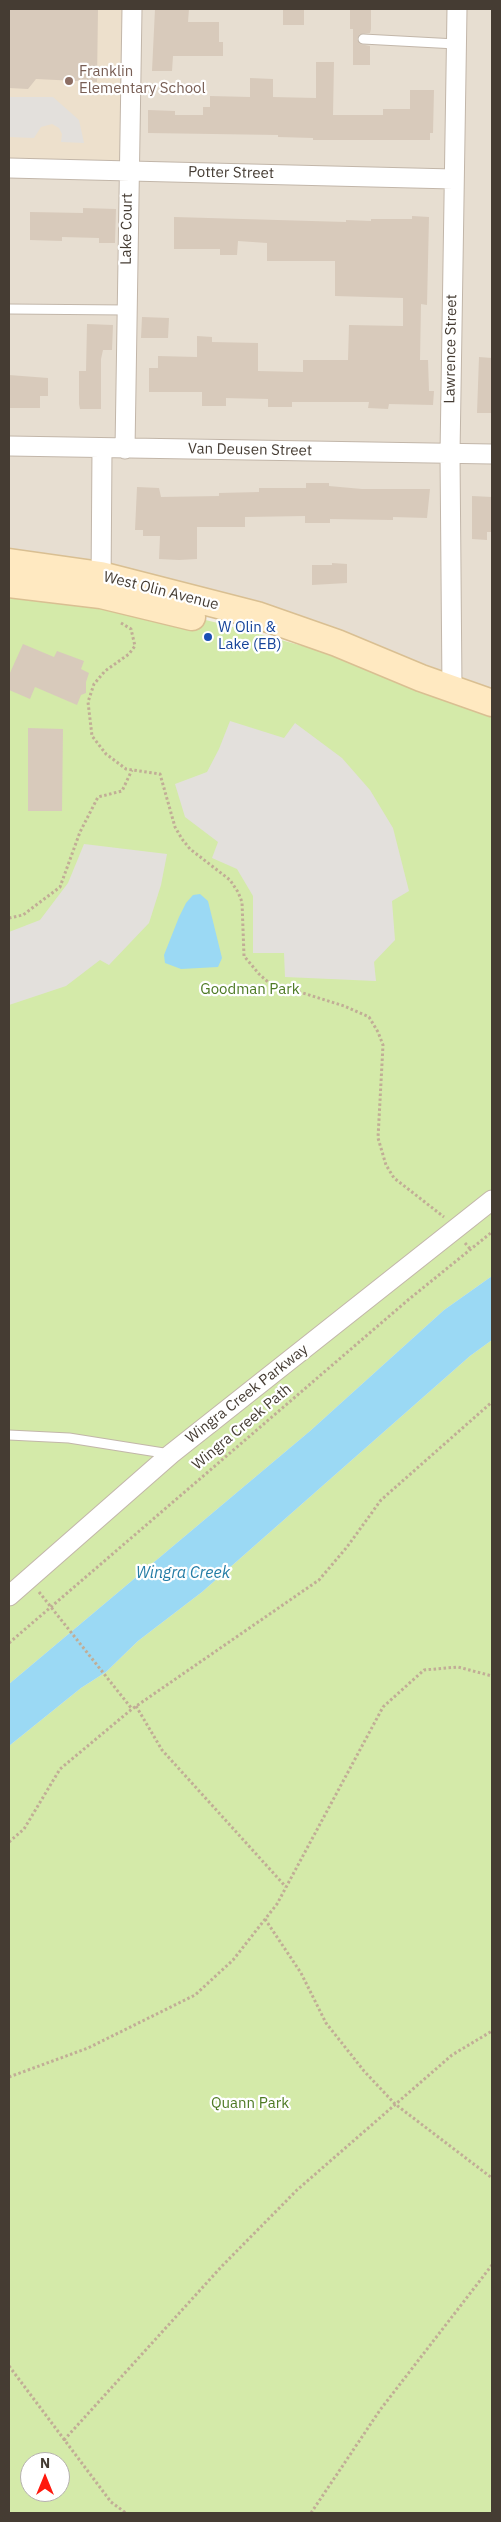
<!DOCTYPE html>
<style>
body{margin:0}
#map{position:relative;width:501px;height:2522px;overflow:hidden;background:#f3ede3;font-family:"IBM Plex Sans",sans-serif}
canvas{display:block}
.frame{position:absolute;inset:0;border:10px solid #453c33;pointer-events:none}
.north{position:absolute;left:20px;top:2452px;width:50px;height:50px;box-sizing:border-box;background:#fff;border:1px solid #b5b1ad;border-radius:50%;rotate:0deg;font-size:14px;font-weight:700;line-height:20px;text-align:center;color:#453c33}
.north::after{content:'';display:block;margin:auto;width:18px;height:22px;background:#ff190e;clip-path:polygon(50% 0,100% 100%,50% 72%,0 100%)}
</style>
<div id="map">
<canvas width="501" height="2522"></canvas>
<div class="frame"></div>
<div class="north">N</div>
</div>
<script>
const g = document.querySelector('canvas').getContext('2d');
g.lineJoin = 'round';
function fill(path, color) { g.fillStyle = color; g.fill(path, 'evenodd'); }
const poly = rows => new Path2D(rows.map(r => 'M' + r).join(''));
function strokePath(path, color, width, dash) { g.strokeStyle = color; g.lineWidth = width; g.lineCap = dash ? 'butt' : 'round'; g.setLineDash(dash || []); g.stroke(path); }
function write(font, color, halo, rows, align = 'center') {
  g.font = font + ' "IBM Plex Sans",sans-serif'; g.lineWidth = 4.5; g.setLineDash([]); g.textBaseline = 'middle'; g.strokeStyle = halo; g.fillStyle = color; for (const [text, x, y, turn = 0] of rows) {
    g.save(); g.translate(x, y); g.rotate((+turn || 0) * Math.PI / 180); g.textAlign = isNaN(turn) ? turn : align; if (halo) g.strokeText(text, 0, 0); g.fillText(text, 0, 0); g.restore();
  }
}
const residential = poly([
 [132,9,492,9,492,703,337,643,9,562,9,168]
]);
const education = poly([
 [9,9,132,9,128,171,9,168]
]);
const green = poly([
 [9,584,101,595,218,623,421,678,492,703,492,1276,444,1310,310,1431,9,1684],
 [492,1340,492,2513,9,2513,9,1746,81,1688,106,1672,138,1641,202,1592,470,1356],
 [30,2462,60,2462,60,2492,30,2492]
]);
const parking = poly([
 [9,97,53,97,79,120,84,143,61,142,62,134,59,128,52,124,41,127,34,138,9,137],
 [230,721,284,738,295,723,342,758,370,790,393,828,409,891,392,901,395,940,374,962,376,981,285,977,284,953,253,953,253,896,237,869,212,858,218,842,185,817,175,784,207,772,219,749],
 [84,844,167,854,161,885,149,923,109,965,100,960,66,986,9,1005,9,932,40,920,68,883]
]);
const water = poly([
 [200,894,208,901,222,958,218,967,181,969,165,963,164,955,179,917,186,903,193,895],
 [492,1276,492,1340,470,1356,202,1592,138,1641,106,1672,81,1688,9,1746,9,1684,310,1431,444,1310]
]);
const building = poly([
 [9,9,98,9,97,82,36,79,28,89,9,88],
 [155,9,189,9,188,22,219,22,219,42,223,42,223,56,173,56,172,71,152,71],
 [283,9,304,9,304,25,283,25],
 [350,9,371,9,371,29,370,33,360,34,357,39,360,44,370,46,370,65,353,65,353,29,350,29],
 [316,62,334,62,333,115,383,115,383,109,410,109,410,90,434,90,433,133,430,133,430,140,313,140,313,138,278,137,278,135,148,133,148,110,175,111,175,115,203,115,203,107,210,107,210,96,250,97,250,78,273,79,273,97,316,98],
 [83,208,116,209,115,243,99,243,99,238,62,237,62,241,30,240,30,212,83,213],
 [412,216,429,217,427,305,421,304,420,360,428,360,429,391,434,391,433,405,389,404,388,409,368,408,369,402,292,402,292,407,268,407,268,399,226,398,226,406,202,406,202,392,149,392,149,368,158,368,158,356,197,357,197,336,212,337,212,342,258,343,258,371,303,372,303,360,348,360,349,325,403,326,403,298,335,296,335,261,267,261,267,243,238,241,237,255,220,255,220,249,174,249,174,217,346,222,346,220,371,221,371,219,412,219],
 [142,317,169,318,168,338,141,338],
 [87,324,113,325,112,350,103,350,101,359,101,409,80,409,79,404,79,371,86,371],
 [479,357,492,358,492,413,477,413],
 [9,375,48,378,48,396,40,396,40,408,9,408],
 [306,483,329,483,329,486,362,489,430,489,427,518,393,517,393,520,330,519,330,523,305,523,305,516,245,517,245,527,197,527,197,559,179,560,159,559,160,536,143,536,143,530,135,530,137,487,159,488,161,497,219,496,219,493,259,492,259,488,306,488],
 [472,496,492,497,492,532,487,532,487,540,472,539],
 [332,563,347,564,347,583,312,585,312,565,332,565],
 [23,644,54,657,57,651,84,661,81,669,89,673,86,682,86,693,81,695,77,705,35,687,30,699,9,690,9,675],
 [28,728,63,729,62,811,28,811]
]);
const path = poly([
 [121,623,131,629,135,646,129,654,105,671,94,684,88,702,92,736,106,754,126,769,160,774,175,827,182,839,190,849,230,880,238,892,242,902,244,956,259,974,268,982,344,1006,369,1017,378,1032,383,1045,378,1138,386,1165,394,1178,444,1217],
 [9,918,23,915,60,887,80,832,98,797,122,791,132,770],
 [465,1243,471,1250],
 [39,1592,132,1709],
 [9,1643,408,1300,492,1232],
 [136,1706,162,1750,286,1887],
 [9,1842,24,1829,60,1769,132,1709,319,1580,347,1547,381,1500,492,1402],
 [265,1919,301,1973,326,2023,364,2071,395,2104,492,2178],
 [9,2077,88,2048,195,1995,233,1960,277,1904,383,1707,424,1670,458,1667,492,1676],
 [9,2366,111,2502,126,2513],
 [64,2440,222,2266,297,2190,452,2055,492,2031],
 [311,2513,380,2410,492,2265]
]);
const lane = poly([
 [363,39,456,44],
 [9,309,126,310],
 [9,1435,69,1438,170,1454]
]);
const street = poly([
 [9,168,453,179],
 [9,446,492,454],
 [125,449,132,9],
 [101,588,102,449],
 [452,689,450,454,457,9],
 [9,1596,171,1454,492,1200]
]);
const secondary = poly([
 [9,562,101,575,257,615,337,643,421,678,492,703],
 [9,584,101,595,192,617]
]);
const markers = [
 [69,81,5,"#8d6e63"],
 [208,637,5,"#1a4fb4"]
];
const educationNames = [
 ["Franklin",79,72],
 ["Elementary School",79,89]
];
const streetNames = [
 ["Potter Street",231,173,1],
 ["Lake Court",127,229,-89],
 ["Lawrence Street",451,349,-89],
 ["Van Deusen Street",250,450,1],
 ["West Olin Avenue",161,591,14],
 ["Wingra Creek Parkway",247,1394,-38],
 ["Wingra Creek Path",242,1427,-40]
];
const transitNames = [
 ["W Olin &",218,628],
 ["Lake (EB)",218,645]
];
const parkNames = [
 ["Goodman Park",250,990],
 ["Quann Park",250,2104]
];
const waterNames = [
 ["Wingra Creek",183,1573]
];
fill(residential, '#e7ded1');
fill(education, '#ede0cc');
fill(green, '#d4eaa9');
fill(parking, '#e3e0dc');
fill(water, '#9bd9f4');
fill(building, '#d8cabb');
strokePath(lane, '#c2b6a9', 11);
strokePath(street, '#c2b6a9', 21);
strokePath(secondary, '#d9bf92', 29);
strokePath(path, '#c1ad96', 3, [2.5, 2.5]);
strokePath(lane, '#fff', 9);
strokePath(street, '#fff', 19);
strokePath(secondary, '#ffe9c1', 26);
for (const [x, y, r, color] of markers) { const dot = new Path2D(); dot.arc(x, y, r, 0, 2 * Math.PI); g.fillStyle = color; g.fill(dot); strokePath(dot, '#fff', 2); }
write('15px', '#785e54', '#fff', educationNames, 'left');
write('15px', '#453c33', '#fff', streetNames);
write('15px', '#164399', '#fff', transitNames, 'left');
write('15px', '#4d7a24', '#fff', parkNames);
write('italic 16px', '#257da6', '#fff', waterNames);
</script>
